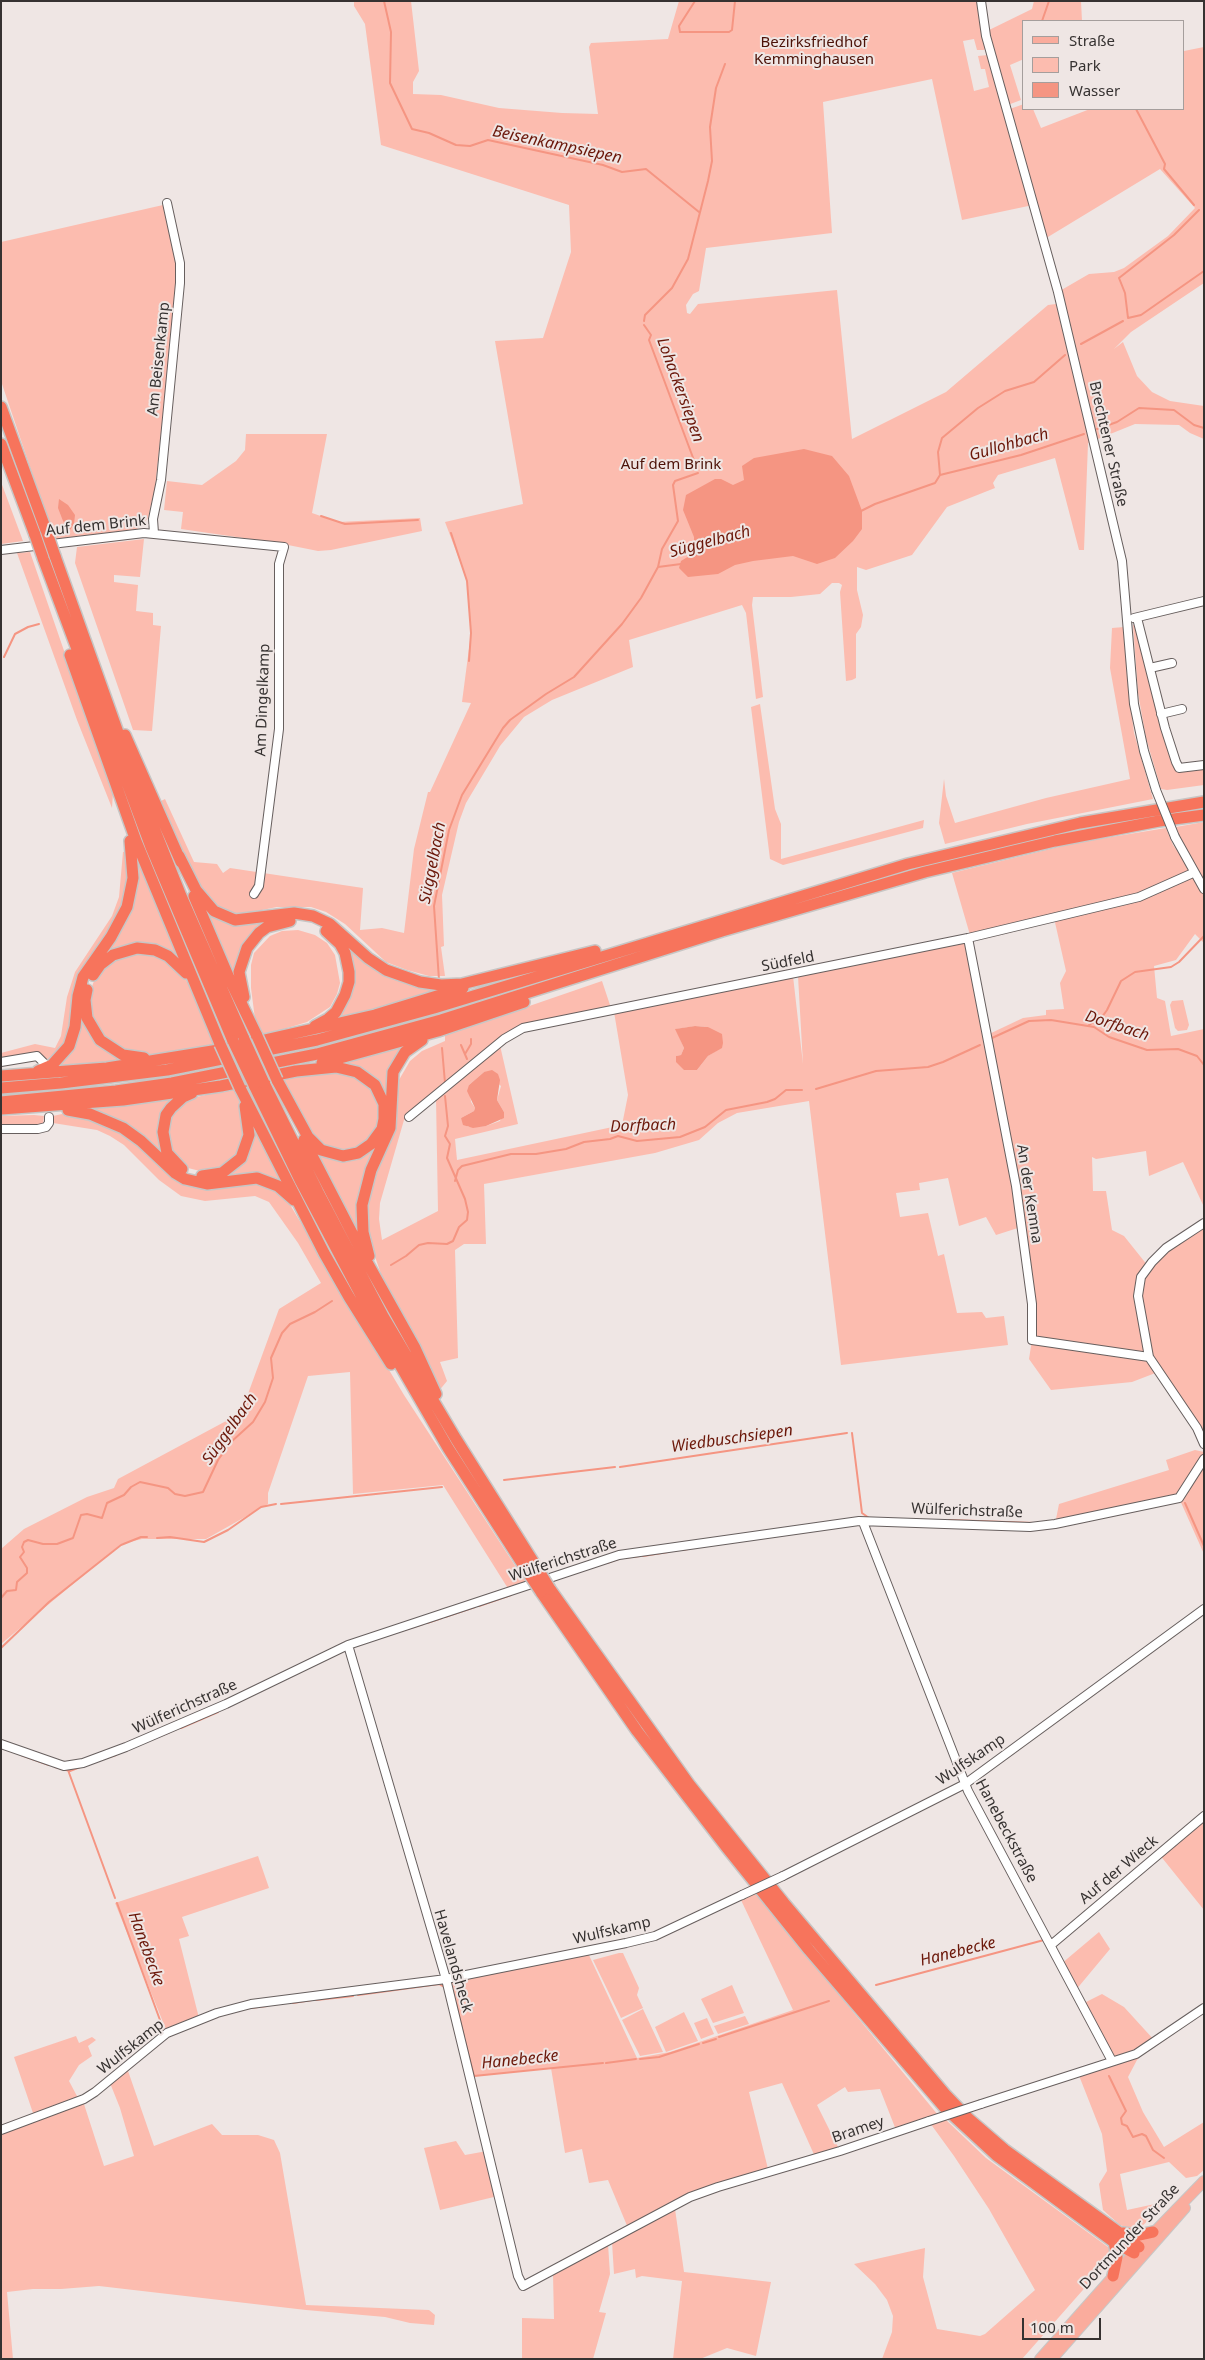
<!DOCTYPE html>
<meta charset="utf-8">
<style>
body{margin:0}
#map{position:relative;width:1205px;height:2360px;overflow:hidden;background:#efe6e4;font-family:"Noto Sans",sans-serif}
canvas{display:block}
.frame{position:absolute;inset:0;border:2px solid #363231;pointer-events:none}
.legend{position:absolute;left:1022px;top:20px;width:162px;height:90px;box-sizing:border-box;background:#efe6e4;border:1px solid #a59e9c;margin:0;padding:6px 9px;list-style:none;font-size:15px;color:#363231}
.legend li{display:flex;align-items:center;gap:10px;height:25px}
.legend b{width:25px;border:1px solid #a59e9c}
.scale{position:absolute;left:1022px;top:2318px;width:79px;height:22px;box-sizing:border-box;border:2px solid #363231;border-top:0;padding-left:6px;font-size:15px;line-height:18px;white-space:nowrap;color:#363231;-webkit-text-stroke:4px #efe6e4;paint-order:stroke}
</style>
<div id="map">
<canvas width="1205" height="2360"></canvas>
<div class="frame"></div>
<ul class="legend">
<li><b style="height:6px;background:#faac9d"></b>Straße</li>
<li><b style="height:14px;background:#fcbcaf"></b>Park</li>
<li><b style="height:14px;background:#f59582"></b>Wasser</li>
</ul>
<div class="scale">100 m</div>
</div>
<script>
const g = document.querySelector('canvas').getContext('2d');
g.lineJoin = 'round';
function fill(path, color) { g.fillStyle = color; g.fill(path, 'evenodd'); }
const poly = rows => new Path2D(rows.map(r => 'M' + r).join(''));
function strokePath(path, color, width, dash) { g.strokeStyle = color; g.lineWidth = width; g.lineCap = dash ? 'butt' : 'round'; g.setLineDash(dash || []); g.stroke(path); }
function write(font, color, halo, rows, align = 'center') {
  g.font = font + ' "Noto Sans",sans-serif'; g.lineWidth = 4; g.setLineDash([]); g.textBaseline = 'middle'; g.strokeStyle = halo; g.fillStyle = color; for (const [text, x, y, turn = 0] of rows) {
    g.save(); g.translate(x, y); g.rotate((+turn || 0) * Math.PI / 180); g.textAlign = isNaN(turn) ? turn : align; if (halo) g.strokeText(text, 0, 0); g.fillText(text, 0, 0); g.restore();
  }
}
const green = poly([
 [354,1,411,1,419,71,413,82,413,94,441,95,499,108,562,113,598,114,589,47,591,43,668,39,679,1,981,1,985,32,1032,9,1034,1,1081,1,1082,21,1024,21,1024,59,1010,65,1021,100,1005,106,1007,110,1024,104,1024,109,1033,109,1041,128,1090,109,1184,109,1184,51,1204,47,1204,283,1131,332,1114,349,1123,342,1137,376,1152,392,1170,401,1204,406,1204,439,1190,433,1179,425,1135,424,1088,443,1084,550,1079,550,1055,458,998,475,993,483,995,488,947,507,912,555,866,570,857,567,857,590,863,615,861,627,856,634,856,678,852,680,846,681,840,592,842,585,839,583,832,583,820,594,791,597,753,597,752,605,763,697,756,699,746,613,742,605,629,640,633,667,552,700,524,717,500,746,466,803,459,822,442,895,444,946,441,947,445,976,429,976,407,970,386,962,345,924,326,912,311,907,277,907,242,914,228,913,215,907,197,887,159,802,165,799,194,862,217,864,223,873,230,868,363,888,360,930,382,928,404,933,414,849,428,792,430,792,471,703,462,702,471,633,467,580,445,522,523,504,495,341,543,338,571,252,569,205,381,145,365,24,354,6],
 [974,39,977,50,984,50,986,47,988,55,978,56,981,69,985,69,989,87,974,91,963,41],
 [932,79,962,220,1033,205,1043,240,1160,169,1195,208,1168,236,1124,268,1114,272,1089,274,1058,292,1070,342,1066,345,1056,304,1048,305,946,392,852,439,837,290,698,304,690,314,687,313,686,305,693,294,699,291,706,248,832,233,823,102],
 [163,205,176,266,176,292,155,488,148,518,137,529,124,532,55,541,1,381,1,242],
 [246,434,327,434,312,513,338,522,420,518,422,531,331,550,318,551,278,543,181,529,183,512,164,510,167,481,202,485,236,461,245,450],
 [1,482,23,541,1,544],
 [144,539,140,577,114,575,114,582,138,585,136,611,153,613,153,625,161,626,152,731,133,730,75,563,77,547],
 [30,552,113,793,112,808,77,720,17,553],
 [1133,625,1140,626,1179,768,1204,765,1204,785,1167,790,1161,789,1146,738,1138,693],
 [1124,627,1127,677,1134,733,1153,799,1027,824,945,844,939,823,944,779,946,796,955,823,1046,798,1130,779,1110,668,1112,628],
 [760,704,775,809,781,824,781,859,924,820,923,828,783,865,770,859,751,707],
 [1204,822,1204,943,1195,934,1176,960,1154,966,1157,998,1165,1001,1171,1036,1204,1029,1204,1207,1183,1162,1149,1176,1146,1151,1096,1159,1092,1157,1093,1191,1106,1191,1112,1230,1124,1236,1148,1266,1201,1224,1204,1230,1204,1444,1158,1372,1132,1382,1051,1390,1029,1359,1032,1340,1021,1227,996,1235,986,1217,959,1226,948,1178,919,1183,920,1190,896,1193,900,1217,928,1213,938,1256,944,1254,957,1313,982,1312,986,1318,1004,1316,1008,1345,841,1365,809,1101,737,1113,718,1123,699,1140,655,1153,484,1184,486,1244,464,1244,455,1250,458,1358,440,1362,447,1381,438,1392,381,1274,371,1245,367,1220,369,1198,375,1175,392,1135,396,1085,410,1061,422,1051,445,1041,445,1035,602,981,611,1008,522,1027,499,1041,518,1124,455,1139,457,1160,622,1125,628,1095,614,1012,793,976,803,1064,798,976,972,940,987,1035,1023,1018,1046,1015,1046,1010,1064,1009,1060,983,1066,971,1054,918,1139,895,970,935,952,873,1075,843,1166,828,1173,845,1192,871,1176,827],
 [696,1026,708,1027,722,1047,708,1056,697,1070,676,1056,681,1055,684,1048,676,1029],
 [484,1072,501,1086,497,1100,504,1112,500,1121,486,1126,468,1127,461,1118,474,1111,475,1108,471,1102,469,1085],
 [436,1098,438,1211,382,1240,379,1219,380,1203,404,1120,413,1112],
 [129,851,130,865,125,898,116,921,105,939,70,1021,63,1048,48,1062,40,1054,1,1060,1,1053,35,1044,55,1048,61,1036,67,997,75,972,112,916,119,897,123,852],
 [135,853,179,959,170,953,112,952,87,981,85,1021,130,1061,52,1070,58,1064,83,987,119,930],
 [204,909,222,921,233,924,247,924,295,916,316,920,333,930,368,963,384,973,414,984,448,988,330,1022,345,1005,351,992,352,979,347,951,332,932,315,921,295,918,273,922,263,927,249,939,242,950,238,962,236,982],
 [298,930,315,935,327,943,335,955,340,983,337,994,330,1007,307,1022,261,1036,255,1019,251,988,251,965,254,953,270,936,282,931],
 [140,952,162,957,180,972,190,986,217,1047,149,1055,120,1050,101,1035,90,1014,90,992,94,981,100,972,119,957],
 [1183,1000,1189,1025,1187,1030,1178,1031,1175,1028,1170,1005,1172,1001],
 [408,1045,388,1092,372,1162,363,1244,316,1151,323,1155,374,1147,383,1091,336,1065],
 [329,1073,354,1076,373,1090,379,1100,379,1124,366,1143,355,1149,345,1151,322,1146,313,1139,281,1079,305,1074],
 [234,1088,241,1106,245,1135,239,1154,223,1168,204,1172,188,1168,179,1162,168,1144,167,1133,171,1115,185,1100],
 [176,1097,162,1117,159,1136,165,1155,178,1171,187,1176,206,1180,219,1178,233,1171,247,1154,251,1143,253,1120,285,1187,265,1177,253,1174,207,1181,186,1178,172,1168,140,1136,118,1122,82,1109],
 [62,1114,97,1121,124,1134,145,1152,170,1177,187,1186,201,1189,218,1188,257,1183,272,1188,286,1198,404,1395,527,1584,509,1590,443,1485,353,1494,350,1372,308,1376,268,1493,268,1504,206,1539,142,1539,121,1544,1,1644,1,1549,24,1529,87,1497,114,1488,118,1479,241,1413,279,1309,321,1283,298,1243,269,1202,255,1196,205,1201,181,1196,159,1180,124,1145,110,1136,97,1130,53,1123,53,1116],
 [34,1115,44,1116,43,1124,1,1125,1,1116],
 [1195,1450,1204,1452,1204,1554,1179,1498,1055,1524,1059,1504,1169,1470,1166,1460],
 [1204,1816,1204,1910,1159,1854],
 [258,1856,269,1888,182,1917,189,1936,179,1939,199,2018,167,2032,115,1903],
 [756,1894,938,2115,896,2130,880,2089,848,2092,845,2087,817,2105,840,2151,816,2159,782,2083,749,2092,769,2173,718,2186,628,2228,608,2180,589,2183,582,2149,565,2153,551,2068,470,2077,448,1981,588,1953,637,2058,670,2052,793,2010,741,1900],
 [1099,1932,1110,1949,1075,1991,1061,1964],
 [619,1953,623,1953,639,1988,637,1995,643,2008,621,2018,593,1960],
 [732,1985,744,2013,713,2023,701,1999],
 [1102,1994,1124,2007,1155,2041,1137,2060,1128,2077,1143,2112,1164,2147,1204,2122,1204,2170,1197,2176,1186,2178,1169,2162,1120,2174,1127,2210,1169,2201,1141,2227,1131,2229,1120,2225,1103,2210,1099,2184,1107,2171,1102,2134,1078,2073,1112,2061,1082,2004],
 [643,2009,663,2052,640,2056,622,2020],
 [684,2012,698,2041,666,2052,655,2027],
 [745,2016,749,2024,718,2034,714,2026],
 [707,2018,714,2034,701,2039,694,2023],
 [76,2036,79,2043,92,2037,96,2040,88,2046,92,2056,79,2065,69,2081,78,2098,34,2116,14,2057],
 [127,2068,154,2146,212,2124,222,2135,258,2135,274,2140,280,2153,306,2305,429,2310,435,2315,434,2325,410,2323,385,2317,306,2310,99,2286,61,2289,33,2289,7,2292,13,2359,1,2359,1,2132,83,2101,104,2166,134,2156,120,2108,110,2083],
 [945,2119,986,2158,1112,2250,1112,2257,1022,2359,882,2359,892,2332,893,2316,887,2300,875,2284,854,2264,925,2248,923,2277,937,2329,980,2336,985,2334,1035,2290,989,2209,954,2156,930,2123],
 [456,2141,465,2155,487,2151,498,2196,440,2210,424,2148],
 [675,2209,684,2272,771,2282,756,2356,727,2348,700,2359,673,2359,682,2281,642,2276,636,2278,635,2269,614,2274,612,2242],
 [608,2244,610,2274,599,2312,606,2313,593,2359,522,2359,522,2318,554,2319,553,2274]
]);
const water = poly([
 [804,449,832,456,849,476,862,511,862,529,853,541,835,558,817,564,793,556,753,561,735,565,718,574,688,577,679,568,681,561,694,553,694,537,683,510,686,495,715,479,721,479,733,485,744,480,742,466,754,458],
 [59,499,68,505,75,515,74,524,70,530,63,521,58,508],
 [695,1026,708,1027,722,1034,723,1043,722,1048,708,1056,697,1070,684,1070,676,1062,676,1056,681,1055,684,1048,675,1029],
 [492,1070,498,1074,500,1080,497,1100,504,1112,504,1118,486,1126,473,1128,463,1125,461,1118,474,1111,475,1108,467,1091,469,1085,484,1072]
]);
const stream = poly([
 [384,1,391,32,390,83,412,129,429,133,456,145,470,146,488,140,603,165,622,172,646,169,699,212],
 [695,1,679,26,680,32,729,32,732,30,735,1],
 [1042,21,1049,1],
 [1136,109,1165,164,1164,169,1194,205],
 [1199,210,1174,235,1119,278,1125,293,1128,318,1141,315,1204,271],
 [644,321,645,315,672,288,688,259,708,181,712,161,710,127,716,88,725,64],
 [644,325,651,335,649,340,695,463],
 [1081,344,1123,321],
 [1097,429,1117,422,1139,408,1174,410,1194,425,1204,428],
 [940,475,1021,455,1084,434],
 [861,511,875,504,935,483,940,475,938,452,942,438,978,408,1005,391,1034,382,1065,355],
 [321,516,345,524,418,520],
 [451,533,467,581,471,633,469,661],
 [658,567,662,549,678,521,673,485,675,481,698,473],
 [4,657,15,634,28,627,39,624],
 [439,980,434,906,449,830,462,795,503,728,510,720,546,694,574,677,622,624,641,598,658,567,681,564],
 [1089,1025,1102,1017,1107,1010,1121,981,1135,972,1171,967,1179,962,1204,936],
 [992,1038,1029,1021,1051,1020,1094,1027,1109,1037,1147,1050,1178,1049,1197,1056,1204,1065],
 [461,1045,467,1059],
 [442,1048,445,1083],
 [465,1054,471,1044,471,1039],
 [816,1089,876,1071,928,1067,943,1062,980,1045],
 [455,1181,458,1170,462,1166,511,1154,536,1154,566,1149,584,1142,610,1139,618,1136,637,1141,680,1137,705,1127,726,1110,767,1102,775,1099,786,1090,802,1090],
 [391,1265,406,1256,419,1245,428,1243,447,1244,453,1241,459,1227,467,1220,468,1212,465,1199,447,1158,450,1144,445,1136,448,1126,445,1096],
 [852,1433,862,1513,869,1518],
 [620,1467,847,1433],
 [504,1480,615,1467],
 [1185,1503,1204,1546],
 [281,1504,442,1487],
 [949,1520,1034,1523],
 [157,1538,170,1537,204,1542,228,1530,261,1507,276,1504],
 [682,1550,688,1549],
 [643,1556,668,1552],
 [622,1558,640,1556],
 [607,1563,618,1559],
 [1,1598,7,1591,16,1590,17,1582,27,1573,27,1568,20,1557,24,1552,22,1547,24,1542,28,1540,43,1544,57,1544,73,1538,81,1515,87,1514,102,1518,107,1503,124,1495,131,1487,140,1482,168,1488,175,1494,185,1496,203,1492,218,1460,231,1442,253,1422,265,1402,273,1378,271,1358,282,1333,290,1324,315,1312,332,1301],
 [479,1606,511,1595],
 [445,1617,475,1607],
 [427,1623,442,1618],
 [401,1631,423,1624],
 [1,1648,49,1602,121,1545,141,1537,147,1537],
 [181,1728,218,1712],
 [160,1736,170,1732],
 [21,1755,49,1765],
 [106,1758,116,1755],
 [55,1767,70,1771,80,1767],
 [68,1770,115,1898],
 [117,1903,164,2031],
 [876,1985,1044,1940],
 [358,1995,439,1984,446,1988],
 [316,2000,353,1996],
 [293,2003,312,2000],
 [456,2003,464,2037],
 [250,2008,267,2006],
 [719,2037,829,2001],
 [465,2041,474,2076,603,2063],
 [703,2043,716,2039],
 [640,2059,659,2057,699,2044],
 [606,2063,636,2059],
 [1109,2076,1126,2111,1121,2118,1122,2124,1127,2126,1133,2137,1142,2134,1146,2136,1153,2150,1164,2158]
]);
const minor = poly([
 [981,1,986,36,1058,292,1122,561,1134,704,1144,751,1156,790],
 [154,533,153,519,161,480,180,283,180,263,167,203],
 [1,550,144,533,284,547,279,564,279,729,259,886,254,894],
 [1134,618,1204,601],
 [1137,618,1165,728,1176,762,1179,768,1204,765],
 [1150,668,1172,663],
 [1161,714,1182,709],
 [1175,837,1204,889],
 [968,938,1016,1186,1032,1304,1032,1340,1149,1357],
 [1,1062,37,1056,45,1064],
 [409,1117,504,1039,523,1028,968,938,1139,897,1193,873],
 [1,1129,38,1129,46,1127,49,1123,49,1117],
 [1204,1223,1166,1248,1152,1262,1141,1277,1138,1296,1149,1357,1197,1428,1204,1444],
 [863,1522,968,1791,1112,2061],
 [348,1645,446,1979,518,2276,523,2286,690,2197,718,2187,840,2151,929,2121],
 [1,1744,64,1766,83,1763,126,1747,226,1704,348,1645,619,1555,859,1521,1030,1527,1055,1524,1179,1498,1204,1459],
 [783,1876,965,1784,1204,1609],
 [1051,1945,1204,1816],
 [981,2104,1136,2054,1204,2008],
 [1,2130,84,2099,95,2092,167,2033,217,2013,251,2004,446,1979,626,1943,655,1936,742,1895]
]);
const major = poly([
 [1040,2359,1134,2253,1204,2181],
 [1052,2359,1185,2208]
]);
const highway = poly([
 [1,407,47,533],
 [1,444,35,535],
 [55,556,135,780,181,896,244,1039],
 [43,558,151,847,233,1041],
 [70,655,136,841,220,1044],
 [125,735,181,862],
 [179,856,196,890,214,911,235,920,294,913,313,916,330,924,368,958,386,970,420,982,441,985,462,984,595,951],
 [194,896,229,978,257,1036],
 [93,975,100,965,113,955,137,948,155,950,168,956,186,973],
 [87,990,85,1000,87,1018,100,1040,123,1055,144,1058],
 [244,997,239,972,247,948,259,933,267,927,290,921],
 [315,1026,328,1019,336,1012,345,995,349,982,349,972,345,953,340,944,326,931],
 [251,1043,375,1015,463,988],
 [322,1063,438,1031,524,1002],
 [38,1071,52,1065,69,1046,75,1027,78,996,83,977,111,937,127,907,133,878,130,841],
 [1,1076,107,1068,231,1048],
 [264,1083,318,1192,383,1316,456,1439,539,1571],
 [254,1085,301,1182,374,1320,448,1448,529,1574],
 [1,1088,61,1083,167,1070,317,1040,434,1008,908,864,1080,823,1204,802],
 [240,1088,324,1253,349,1297,391,1364],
 [1,1102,116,1091,172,1083,317,1054,441,1020,722,931,925,872,1055,841,1159,821,1204,815],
 [1,1109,123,1100,221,1086,296,1071,336,1067,357,1072,375,1085,384,1104,384,1119,382,1129,371,1144,358,1153,343,1156,321,1150,308,1137,277,1080],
 [68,1110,90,1114,123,1128,141,1141,175,1173,185,1179,207,1184,257,1178,278,1186,294,1200],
 [304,1140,368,1264,415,1348,436,1394],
 [182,1169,167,1153,163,1132,166,1115,171,1108,183,1097,192,1093],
 [202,1176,222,1173,241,1158,249,1135,245,1106],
 [369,1256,363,1232,362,1205,371,1170,390,1128,393,1072,405,1052,422,1040],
 [550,1589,689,1784,784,1903,945,2094,969,2119,1005,2150,1139,2247],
 [541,1592,637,1731,727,1848,809,1950,944,2107,996,2155,1114,2242,1134,2253],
 [1123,2233,1139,2235,1153,2232],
 [1113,2276,1117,2257,1114,2242]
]);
const minorBridge = poly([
 [1156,790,1175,837],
 [742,1895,783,1876],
 [929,2121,981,2104]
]);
const highwayBridge = poly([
 [47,533,55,556],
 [35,535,43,558],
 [257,1036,277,1080],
 [244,1039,264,1083],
 [233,1041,254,1085],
 [220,1044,240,1088],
 [539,1571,550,1589],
 [529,1574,541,1592]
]);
const parkNames = [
 ["Bezirksfriedhof",814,43],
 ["Kemminghausen",814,60],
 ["Auf dem Brink",671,465]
];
const streetNames = [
 ["Am Beisenkamp",159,359,-84],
 ["Brechtener Straße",1108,444,77],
 ["Auf dem Brink",96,526,-6],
 ["Am Dingelkamp",263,700,-88],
 ["Südfeld",788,962,-11],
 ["An der Kemna",1029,1194,81],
 ["Wülferichstraße",967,1511,2],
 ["Wülferichstraße",563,1560,-18],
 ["Wülferichstraße",185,1707,-24],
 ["Wulfskamp",971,1760,-34],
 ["Hanebeckstraße",1006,1831,62],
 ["Auf der Wieck",1119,1870,-40],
 ["Wulfskamp",612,1931,-13],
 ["Havelandsheck",453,1961,74],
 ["Wulfskamp",131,2047,-38],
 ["Bramey",858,2130,-19],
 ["Dortmunder Straße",1130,2237,-47]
];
const waterNames = [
 ["Beisenkampsiepen",557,145,12],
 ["Lohackersiepen",680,390,70],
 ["Gullohbach",1009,445,-16],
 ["Süggelbach",710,542,-15],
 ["Süggelbach",433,863,-79],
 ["Dorfbach",1117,1026,18],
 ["Dorfbach",643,1126,-2],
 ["Süggelbach",230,1429,-55],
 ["Wiedbuschsiepen",732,1439,-8],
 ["Hanebecke",146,1949,70],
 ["Hanebecke",958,1952,-14],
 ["Hanebecke",520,2060,-6]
];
fill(green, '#fcbcaf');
fill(water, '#f59582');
strokePath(stream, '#f59582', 2);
strokePath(minor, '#675f5e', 10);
strokePath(major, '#c7c6c5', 12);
strokePath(highway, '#c7c6c5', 14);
strokePath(minor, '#fff', 8);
strokePath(major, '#faac9d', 10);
strokePath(highway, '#f7745c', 11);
strokePath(minorBridge, '#675f5e', 10, []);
strokePath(highwayBridge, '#c7c6c5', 14, []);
strokePath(minorBridge, '#fff', 8);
strokePath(highwayBridge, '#f7745c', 11);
write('15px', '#4c1208', '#efe6e4', parkNames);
write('15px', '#363231', '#efe6e4', streetNames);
write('italic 16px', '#6b1709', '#efe6e4', waterNames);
</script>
